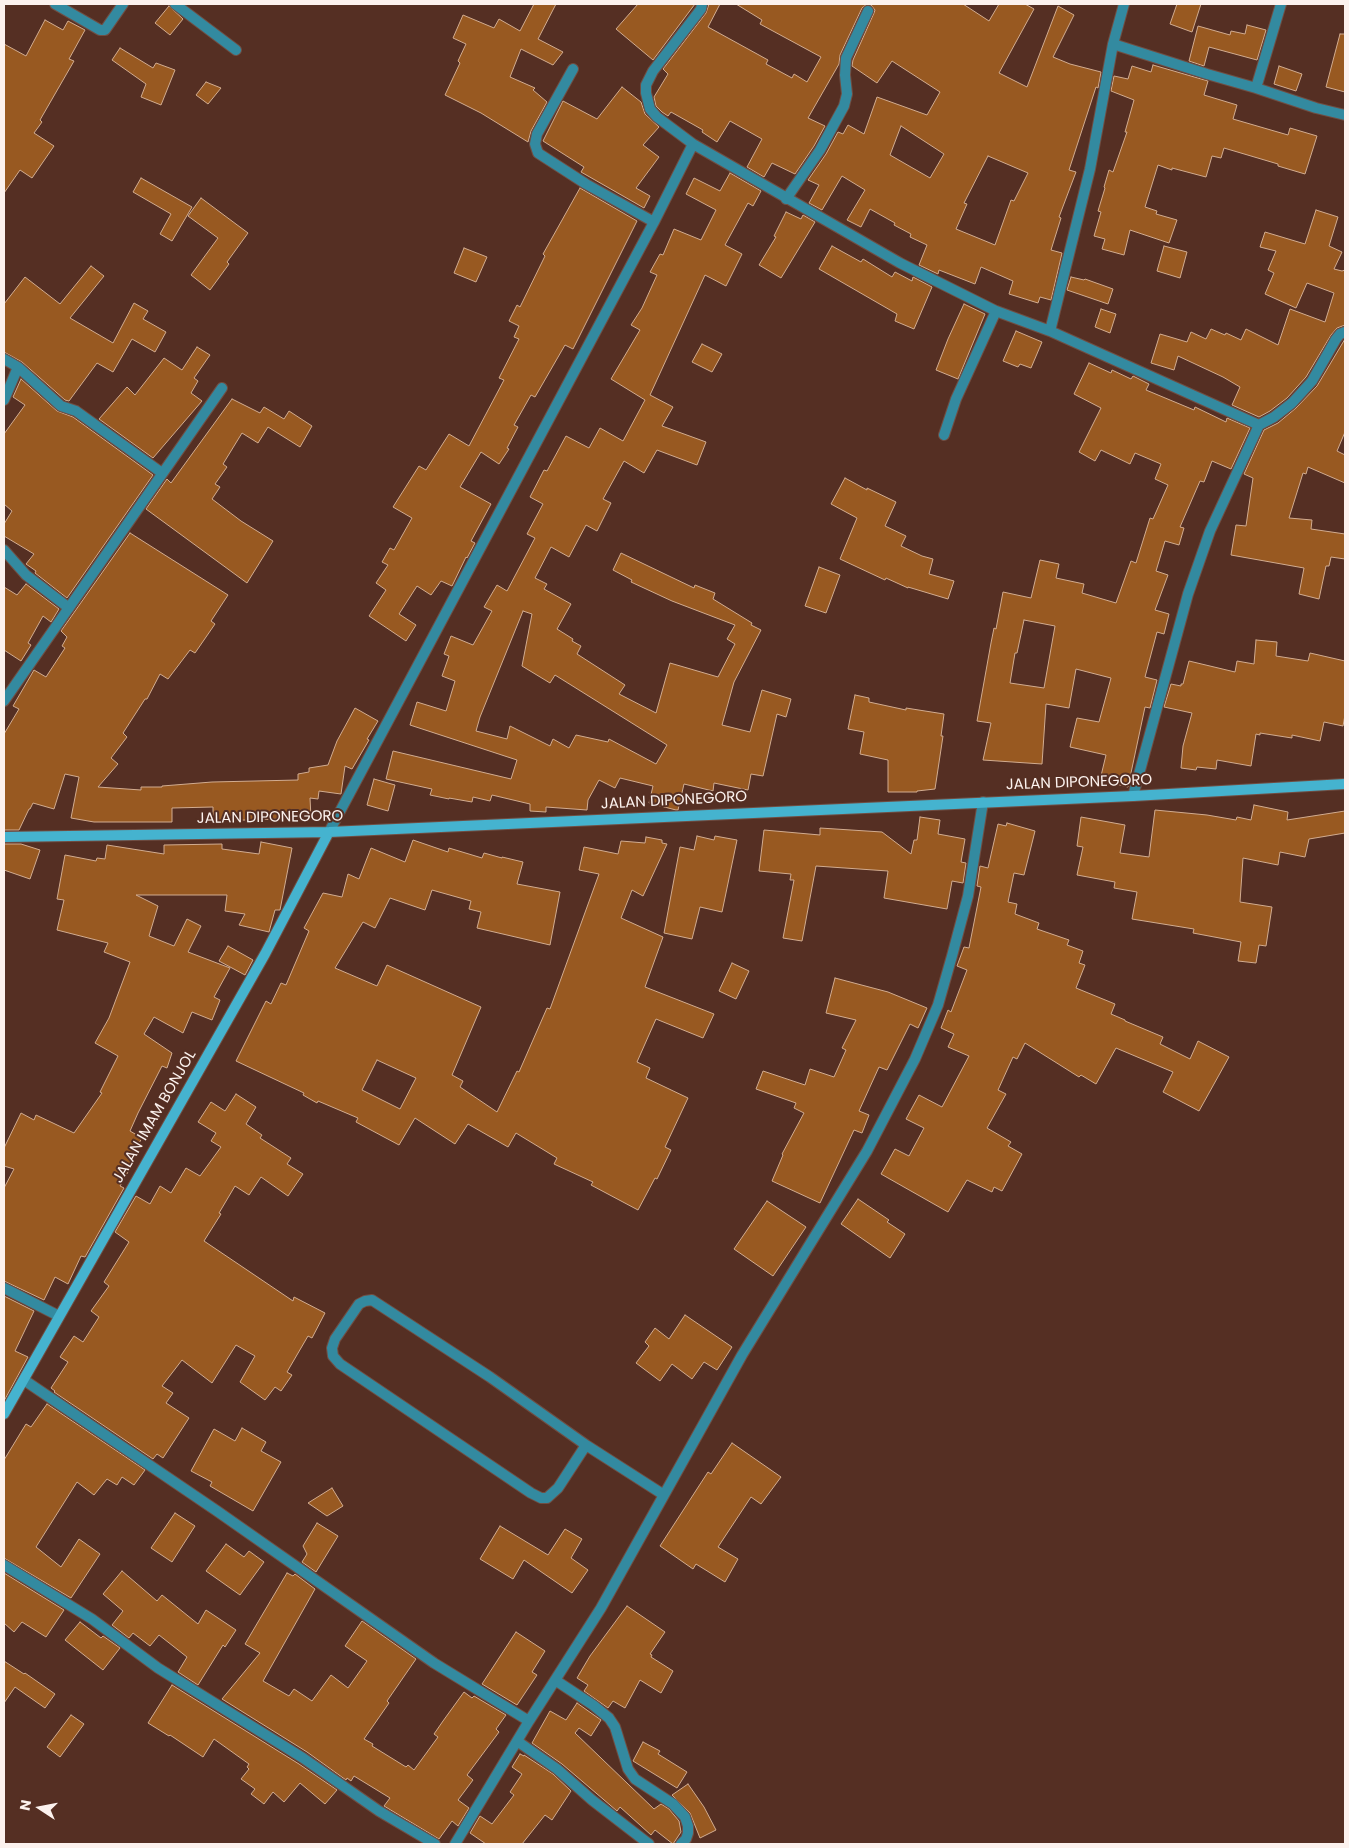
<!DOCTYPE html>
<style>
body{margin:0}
#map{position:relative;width:1349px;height:1848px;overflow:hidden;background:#552f23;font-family:Poppins,sans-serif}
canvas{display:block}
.frame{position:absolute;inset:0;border:5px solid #fcf2ee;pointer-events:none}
.north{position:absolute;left:15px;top:1783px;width:50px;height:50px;-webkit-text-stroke:4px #552f23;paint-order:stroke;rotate:281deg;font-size:14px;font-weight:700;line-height:20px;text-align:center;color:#fcf2ee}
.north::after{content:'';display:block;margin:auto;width:18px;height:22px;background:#fcf2ee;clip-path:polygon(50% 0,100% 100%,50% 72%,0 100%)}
</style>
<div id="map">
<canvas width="1349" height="1848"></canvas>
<div class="frame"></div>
<div class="north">N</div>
</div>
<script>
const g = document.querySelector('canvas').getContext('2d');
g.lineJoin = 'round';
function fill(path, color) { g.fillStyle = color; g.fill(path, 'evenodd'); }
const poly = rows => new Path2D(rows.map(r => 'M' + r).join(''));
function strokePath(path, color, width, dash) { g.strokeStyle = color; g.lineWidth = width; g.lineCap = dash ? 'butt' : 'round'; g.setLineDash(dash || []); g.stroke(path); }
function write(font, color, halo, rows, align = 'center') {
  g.font = font + ' Poppins,sans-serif'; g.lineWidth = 4; g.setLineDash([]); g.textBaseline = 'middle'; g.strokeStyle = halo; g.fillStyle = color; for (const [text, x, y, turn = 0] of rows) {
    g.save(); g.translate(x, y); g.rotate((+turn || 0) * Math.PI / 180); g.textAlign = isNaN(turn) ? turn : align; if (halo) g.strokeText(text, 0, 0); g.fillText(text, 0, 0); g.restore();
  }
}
const building = poly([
 [534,4,556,4,538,39,563,52,553,65,521,49,510,77,535,88,533,90,547,102,531,131,528,142,481,113,445,95,460,63,458,61,466,44,453,38,463,15,494,28,499,19,520,31,534,4],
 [638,4,695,4,653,60,616,29,638,4],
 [709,4,720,4,708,27,768,60,766,64,792,78,794,74,807,82,821,57,760,24,762,20,736,4,963,4,989,21,999,4,1025,4,1034,9,999,73,1027,87,1058,6,1074,15,1053,57,1070,64,1101,72,1098,88,1096,87,1069,170,1076,172,1059,217,1061,218,1051,250,1062,253,1051,300,1040,297,1038,303,1009,294,1013,281,981,267,975,284,939,270,938,274,919,265,927,245,910,237,911,234,894,225,895,223,870,209,861,227,847,220,865,190,842,176,822,210,809,203,819,185,808,180,826,154,838,132,843,134,848,125,864,134,877,97,927,115,940,92,892,61,877,83,852,66,853,60,874,13,875,10,871,5,867,4,862,8,840,55,839,64,808,118,825,126,814,146,795,174,772,163,764,177,747,167,762,139,730,121,717,142,702,132,703,130,671,112,668,116,662,112,656,106,654,97,668,74,663,69,706,13,709,4],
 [901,126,944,154,930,178,890,155,901,126],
 [988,156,1028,173,1014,201,1011,200,995,245,956,229,967,204,964,203,988,156],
 [1177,4,1201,4,1192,32,1170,24,1177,4],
 [169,6,183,19,170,35,155,23,169,6],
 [45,20,63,30,68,21,85,30,69,59,74,61,40,120,42,122,34,133,54,146,32,178,20,170,4,193,4,44,26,56,45,20],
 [1247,25,1266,30,1257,60,1209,47,1204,66,1189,61,1198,26,1230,35,1231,31,1245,34,1247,25],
 [1340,34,1345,34,1345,92,1326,87,1340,34],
 [120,48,153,68,156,63,175,70,161,105,141,97,146,84,112,60,120,48],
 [1153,65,1208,81,1204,95,1237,105,1233,119,1288,135,1290,128,1317,136,1305,174,1278,166,1278,164,1224,148,1221,158,1212,156,1206,177,1172,168,1172,170,1158,165,1145,207,1157,211,1156,214,1177,220,1169,243,1130,230,1124,255,1102,249,1105,239,1094,236,1101,212,1098,211,1105,188,1104,187,1109,170,1113,172,1127,132,1125,132,1134,100,1111,91,1114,76,1128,79,1132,66,1151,72,1153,65],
 [1279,66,1302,74,1296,91,1274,84,1279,66],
 [206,82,221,88,208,104,196,95,206,82],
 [622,87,641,102,645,114,659,127,643,145,659,157,636,188,650,196,644,208,581,172,584,167,543,141,563,101,597,119,622,87],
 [730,173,761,191,753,206,748,203,725,245,742,254,726,286,705,275,650,395,673,407,662,426,706,442,697,465,657,450,644,473,624,461,603,499,611,503,597,531,586,525,569,557,551,547,535,578,547,584,544,589,571,604,557,629,573,639,572,641,581,646,577,654,625,685,619,694,656,713,670,663,718,677,735,644,727,639,735,625,672,601,631,582,632,580,613,570,621,553,694,588,695,585,715,593,713,599,752,623,751,625,761,630,734,682,722,725,750,732,762,690,791,699,786,717,777,714,763,776,751,774,748,790,714,783,713,791,684,784,678,810,676,810,649,803,653,786,620,778,615,788,599,780,588,800,587,810,546,807,546,812,530,811,530,804,492,795,490,801,473,797,472,802,449,798,449,799,430,795,432,789,386,779,393,751,511,779,517,760,410,725,417,702,446,711,455,681,442,676,449,656,444,654,451,636,473,645,492,611,484,607,497,585,507,591,535,538,527,534,543,504,530,497,544,470,547,471,566,436,589,448,600,428,623,441,645,400,611,379,640,330,631,325,642,308,657,275,650,272,660,254,663,255,674,229,701,240,716,210,686,194,694,178,720,191,730,173],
 [523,611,532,614,522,666,550,683,555,675,667,745,656,764,609,739,608,742,576,735,569,748,553,739,550,746,510,726,507,739,476,731,480,717,523,611],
 [141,178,192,207,172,241,160,234,171,214,133,192,141,178],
 [580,188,637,221,573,349,565,345,535,397,531,395,514,425,518,427,507,448,509,449,499,464,481,452,460,487,491,504,471,541,475,543,467,558,466,557,452,586,441,581,431,595,417,586,399,614,416,625,406,641,369,616,386,590,376,583,388,565,382,562,390,548,394,550,412,518,393,507,419,466,426,470,449,434,469,446,504,380,499,378,519,339,514,337,519,326,509,321,517,305,520,307,545,256,543,254,580,188],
 [201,198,248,233,227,262,229,264,210,290,191,275,218,238,188,216,201,198],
 [1316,210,1338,217,1329,246,1342,252,1334,269,1342,271,1345,270,1345,325,1337,328,1331,335,1306,377,1287,398,1270,411,1259,417,1232,405,1240,387,1223,377,1178,356,1174,370,1151,363,1160,334,1187,342,1191,332,1206,339,1211,329,1225,335,1226,333,1241,340,1246,329,1278,345,1290,309,1325,322,1334,293,1307,283,1296,308,1265,294,1274,273,1268,270,1276,251,1260,247,1265,232,1305,244,1316,210],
 [786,212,801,219,803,215,815,222,781,278,759,265,776,237,774,236,786,212],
 [832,246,861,262,863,259,892,277,895,272,912,281,913,277,932,287,914,329,895,321,897,314,819,269,832,246],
 [1164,246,1187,252,1180,278,1157,271,1164,246],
 [464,248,487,257,476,282,454,273,464,248],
 [91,266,104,276,70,318,113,343,134,303,148,311,143,319,166,332,155,352,132,339,113,372,97,363,69,401,65,400,22,362,4,352,4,304,25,277,60,304,91,266],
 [1071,277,1084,280,1085,279,1113,289,1108,304,1067,290,1071,277],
 [964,304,985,314,958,379,936,370,948,339,964,304],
 [1101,309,1116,314,1110,333,1095,327,1101,309],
 [1016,331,1042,342,1031,368,1020,364,1018,367,1003,361,1016,331],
 [1345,339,1345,432,1337,451,1345,455,1345,483,1308,467,1306,474,1303,473,1289,518,1312,520,1311,529,1345,534,1345,559,1331,557,1329,566,1326,566,1319,599,1299,594,1304,568,1231,555,1236,525,1246,526,1253,478,1244,474,1264,430,1278,423,1296,408,1317,386,1345,339],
 [702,344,722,354,712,372,692,362,702,344],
 [197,347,210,355,194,378,198,381,191,393,202,401,153,458,99,419,127,387,135,395,164,358,182,370,197,347],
 [1089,363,1111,373,1112,370,1131,379,1133,376,1149,384,1146,390,1194,410,1195,407,1226,422,1227,418,1250,428,1231,469,1212,461,1204,482,1200,481,1180,527,1184,528,1179,545,1165,541,1156,571,1168,575,1155,610,1169,614,1164,634,1157,632,1145,677,1157,680,1150,708,1145,707,1128,787,1100,780,1106,755,1070,747,1077,718,1099,722,1111,678,1076,669,1069,708,1046,704,1042,764,983,760,991,723,977,721,991,643,994,628,996,629,1003,592,1031,598,1040,560,1059,564,1056,578,1084,584,1082,593,1116,603,1131,561,1136,563,1150,518,1153,519,1168,485,1155,479,1161,464,1135,453,1130,464,1101,450,1095,461,1079,452,1101,408,1074,394,1089,363],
 [1024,620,1055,626,1044,688,1010,683,1015,653,1017,653,1024,620],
 [21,379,57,411,73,417,153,475,67,598,35,573,36,571,26,564,34,554,4,536,4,524,12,511,4,504,4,434,25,405,13,397,21,379],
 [232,399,260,413,264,407,284,419,289,411,312,426,300,447,268,427,258,443,242,433,223,464,227,467,215,484,220,487,212,499,241,521,273,541,247,583,146,509,167,479,171,483,232,399],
 [845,478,867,490,867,488,896,502,885,526,906,536,901,546,922,556,933,559,929,574,954,581,948,599,908,587,908,588,886,578,885,580,840,559,857,518,831,504,845,478],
 [130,533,228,595,211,621,215,624,195,653,190,650,168,679,160,674,147,699,145,699,123,733,127,737,111,758,118,764,98,787,141,790,141,787,162,787,162,786,212,782,298,780,298,774,309,772,309,768,328,765,337,741,355,708,378,721,367,739,369,740,352,769,345,766,341,794,319,791,318,799,310,798,311,818,213,821,213,807,172,808,172,822,94,822,71,818,79,777,65,774,54,809,33,803,30,809,29,809,19,830,4,830,4,734,19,709,13,706,34,670,46,677,65,648,62,646,67,637,61,631,130,533],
 [819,567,840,575,826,613,805,606,819,567],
 [26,584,59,609,51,622,43,616,28,643,31,645,21,661,4,650,4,587,17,595,26,584],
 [1256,640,1277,642,1276,656,1308,661,1310,653,1345,661,1345,715,1343,726,1324,722,1320,741,1292,735,1292,738,1260,733,1260,735,1256,734,1251,766,1217,760,1216,769,1197,767,1196,770,1181,768,1183,746,1192,713,1164,707,1171,684,1181,686,1181,684,1183,684,1189,661,1235,672,1237,661,1254,664,1256,640],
 [855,695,869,698,869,702,906,710,906,708,944,714,941,736,943,736,935,789,917,791,917,792,888,792,888,760,860,754,864,732,848,729,855,695],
 [374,779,395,785,388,811,367,805,374,779],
 [1254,805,1288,812,1287,820,1345,811,1345,833,1309,839,1305,857,1280,852,1278,865,1243,858,1240,902,1272,907,1266,946,1259,945,1256,963,1238,961,1241,942,1193,933,1194,929,1132,919,1137,892,1114,888,1115,882,1077,875,1083,847,1077,846,1081,817,1125,825,1120,853,1149,857,1155,810,1207,815,1236,820,1237,817,1251,820,1254,805],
 [920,817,940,820,938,834,965,839,961,862,966,863,963,883,952,881,947,909,884,898,888,871,816,866,802,941,783,938,794,880,790,880,791,874,759,871,764,830,820,835,820,828,882,832,911,854,914,840,917,840,920,817],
 [1007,823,1035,831,1024,875,1014,873,1008,902,1017,904,1015,914,1039,923,1037,929,1069,940,1067,945,1083,951,1079,963,1085,965,1076,988,1115,1004,1111,1014,1125,1020,1125,1021,1163,1037,1160,1044,1190,1059,1198,1041,1229,1057,1199,1111,1163,1092,1173,1072,1116,1048,1096,1084,1081,1075,1079,1077,1025,1043,1017,1059,1013,1057,998,1090,1006,1094,987,1128,1011,1142,1008,1146,1022,1154,1002,1191,994,1187,992,1192,967,1180,948,1212,881,1174,895,1149,909,1156,924,1128,906,1119,919,1095,942,1107,969,1056,948,1047,954,1034,941,1028,948,1010,951,1012,967,970,957,966,964,947,969,948,981,887,977,886,980,866,988,868,998,824,1006,826,1007,823],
 [697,836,714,840,715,836,737,840,722,912,700,907,692,939,664,933,680,847,694,850,697,836],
 [646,837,662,840,662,843,667,844,643,896,632,890,621,918,663,937,645,987,714,1014,703,1038,656,1019,637,1062,650,1068,646,1078,688,1098,665,1147,671,1150,657,1179,655,1178,638,1210,591,1185,593,1182,554,1164,557,1158,516,1133,508,1147,468,1124,455,1144,415,1118,399,1145,356,1122,358,1118,318,1101,317,1103,303,1095,304,1093,236,1061,266,1001,271,1004,281,983,286,985,309,931,304,928,323,893,342,897,348,874,359,879,371,848,405,862,413,840,448,852,449,848,482,858,484,853,502,858,502,857,523,862,517,884,560,892,550,945,477,928,481,912,469,909,471,901,432,890,425,910,390,898,375,928,363,922,335,968,377,986,387,965,481,1007,452,1075,463,1081,460,1087,497,1112,517,1071,519,1072,547,1008,550,1009,599,874,579,870,584,847,618,854,621,841,645,843,646,837],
 [377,1060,416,1078,400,1109,362,1090,377,1060],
 [261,842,292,848,280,910,275,910,269,932,239,925,245,914,225,911,227,895,136,895,158,906,149,936,174,946,187,919,201,926,188,952,230,968,214,997,220,1000,212,1020,192,1012,183,1033,154,1017,144,1034,172,1053,167,1068,162,1066,138,1113,130,1131,142,1138,129,1160,133,1163,120,1186,124,1188,85,1257,81,1256,68,1284,55,1277,44,1300,4,1281,4,1188,14,1169,4,1166,4,1148,21,1113,34,1120,36,1115,74,1133,102,1093,100,1092,118,1056,95,1043,109,1018,130,962,104,952,108,943,57,930,64,900,57,899,65,855,96,861,97,858,105,859,107,845,164,854,164,845,222,844,222,849,259,854,261,842],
 [4,844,21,844,40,850,30,879,4,870,4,844],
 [228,946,253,960,245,975,219,961,228,946],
 [732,963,749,971,736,999,719,991,732,963],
 [835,978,888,992,927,1008,918,1028,910,1024,887,1070,879,1067,859,1111,869,1115,862,1133,854,1130,820,1203,772,1181,783,1155,782,1154,804,1113,794,1108,796,1103,756,1089,763,1071,805,1085,810,1069,834,1077,846,1050,842,1048,856,1020,826,1013,835,978],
 [236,1094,256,1107,246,1124,262,1135,260,1138,291,1158,287,1164,303,1174,288,1196,261,1177,249,1195,235,1186,219,1213,221,1214,204,1241,293,1301,294,1297,325,1313,312,1338,308,1336,287,1372,292,1375,281,1391,275,1387,265,1400,240,1382,255,1356,236,1345,212,1383,182,1360,162,1386,173,1393,166,1403,189,1418,163,1458,157,1454,153,1459,54,1392,55,1391,51,1388,68,1362,60,1357,74,1336,83,1342,99,1317,91,1311,109,1286,104,1282,129,1242,115,1232,136,1196,150,1204,160,1186,171,1193,186,1168,200,1176,221,1147,211,1141,216,1133,198,1122,211,1102,225,1111,236,1094],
 [858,1199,889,1220,887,1222,905,1234,890,1258,841,1224,858,1199],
 [767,1201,806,1227,773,1276,734,1249,767,1201],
 [4,1296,34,1311,15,1351,28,1357,4,1401,4,1296],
 [685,1315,732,1347,717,1370,704,1362,692,1379,672,1364,660,1381,636,1363,649,1346,645,1342,655,1328,669,1339,685,1315],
 [47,1404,145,1470,134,1485,122,1477,117,1485,107,1479,94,1495,77,1482,36,1547,61,1567,79,1539,100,1554,71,1598,4,1558,4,1460,26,1424,31,1427,47,1404],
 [242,1428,266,1442,261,1451,281,1462,253,1511,210,1486,212,1482,191,1471,214,1429,235,1441,242,1428],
 [732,1443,781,1477,761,1504,751,1497,718,1547,738,1559,725,1582,696,1564,693,1569,660,1546,708,1472,711,1474,732,1443],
 [332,1488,343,1506,327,1516,308,1503,332,1488],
 [175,1513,195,1526,172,1562,151,1548,175,1513],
 [317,1523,338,1536,316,1572,302,1562,307,1554,303,1546,317,1523],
 [500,1526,548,1555,565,1529,582,1539,571,1558,588,1570,572,1593,524,1560,513,1579,480,1559,500,1526],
 [226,1544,244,1557,249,1551,264,1562,240,1595,206,1571,226,1544],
 [122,1571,157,1601,162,1595,198,1624,206,1610,236,1630,225,1647,223,1645,198,1685,178,1672,187,1657,159,1635,150,1646,133,1633,129,1638,112,1625,123,1611,103,1594,122,1571],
 [4,1573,64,1610,46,1637,22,1622,14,1632,4,1623,4,1573],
 [287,1573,293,1576,295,1574,315,1589,263,1681,289,1696,294,1689,312,1701,331,1675,348,1688,367,1661,345,1646,362,1621,416,1659,387,1701,389,1703,364,1739,373,1744,372,1746,406,1767,408,1765,414,1770,438,1737,434,1734,443,1721,464,1692,472,1698,474,1696,506,1715,496,1729,499,1732,467,1775,473,1780,458,1800,469,1808,458,1826,452,1821,439,1839,384,1806,390,1798,354,1776,351,1781,347,1778,346,1780,307,1752,222,1699,260,1653,245,1644,287,1573],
 [627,1606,665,1632,650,1654,652,1655,651,1657,673,1671,661,1693,640,1680,625,1708,613,1701,608,1708,584,1691,588,1685,577,1678,590,1656,627,1606],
 [80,1622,101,1638,103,1636,120,1648,103,1670,65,1640,80,1622],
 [516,1632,545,1651,532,1672,537,1675,517,1705,482,1684,516,1632],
 [4,1661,24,1674,25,1673,55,1694,45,1708,15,1687,4,1703,4,1661],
 [172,1685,299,1764,337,1790,325,1804,300,1783,284,1802,273,1792,264,1804,251,1794,255,1789,241,1779,249,1769,247,1767,249,1764,214,1739,203,1757,170,1735,169,1736,148,1723,172,1685],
 [577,1703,601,1720,591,1736,579,1728,575,1733,654,1809,661,1804,669,1809,679,1821,681,1832,673,1844,655,1830,651,1835,620,1807,617,1811,562,1764,532,1743,550,1711,566,1720,577,1703],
 [71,1715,84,1724,60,1757,47,1747,71,1715],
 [643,1742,660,1751,658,1754,687,1772,677,1788,633,1761,643,1742],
 [520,1754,524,1756,524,1755,553,1774,571,1791,552,1820,545,1815,522,1844,486,1844,470,1833,480,1816,492,1824,514,1795,510,1792,522,1774,512,1767,520,1754],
 [688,1784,704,1807,716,1830,700,1838,690,1813,672,1795,688,1784]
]);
const street = poly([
 [55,4,100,30,105,30,123,4],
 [175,4,236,50],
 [1113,44,1124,4],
 [573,69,537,134,535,144,538,153,586,184,654,222],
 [1256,88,1316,108,1345,115],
 [693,144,657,117,650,109,646,93,646,85,653,71,701,9,702,4],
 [786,199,820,150,844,106,847,94,845,75,846,58,868,11],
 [1050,331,1090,169,1113,44,1207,74,1256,88,1281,4],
 [4,359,18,367,61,406,76,411,162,473],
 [4,400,18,367],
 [1259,425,1274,417,1292,403,1312,381,1336,339,1340,334,1345,332],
 [944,435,956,399,996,311],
 [4,550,26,575,69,608],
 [4,701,222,388],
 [329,832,654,222,693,144,900,263,996,311,1050,331,1259,425,1210,531,1188,594,1133,796],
 [4,1288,59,1316],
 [24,1380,217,1511,434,1663,529,1721],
 [586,1445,558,1488,547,1498,541,1498,531,1493,340,1364,333,1356,332,1348,335,1339,359,1304,365,1301,372,1300,490,1377,586,1445,664,1495],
 [4,1565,92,1619,158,1668,303,1758,379,1811,435,1844],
 [555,1680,593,1705,609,1718,615,1727,628,1769,635,1779,673,1804,685,1817,688,1826,688,1833,686,1839,681,1844],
 [517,1741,557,1769,592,1800,649,1844],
 [455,1844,529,1721,601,1608,742,1355,867,1151,915,1059,938,1005,952,956,968,896,983,802]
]);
const secondary = poly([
 [4,837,329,832,1133,796,1345,784],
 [4,1414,265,954,329,832]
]);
const streetNames = [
 ["JALAN DIPONEGORO",1079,783,-2],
 ["JALAN DIPONEGORO",674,801,-3],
 ["JALAN DIPONEGORO",270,818,-1],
 ["JALAN IMAM BONJOL",155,1117,-60]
];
fill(building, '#985921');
strokePath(building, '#d2ac90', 1);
strokePath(street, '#704e43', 12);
strokePath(secondary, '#704e43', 12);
strokePath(street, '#338aa0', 10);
strokePath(secondary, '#45b3cf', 10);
write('15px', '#fcf2ee', '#552f23', streetNames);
</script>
